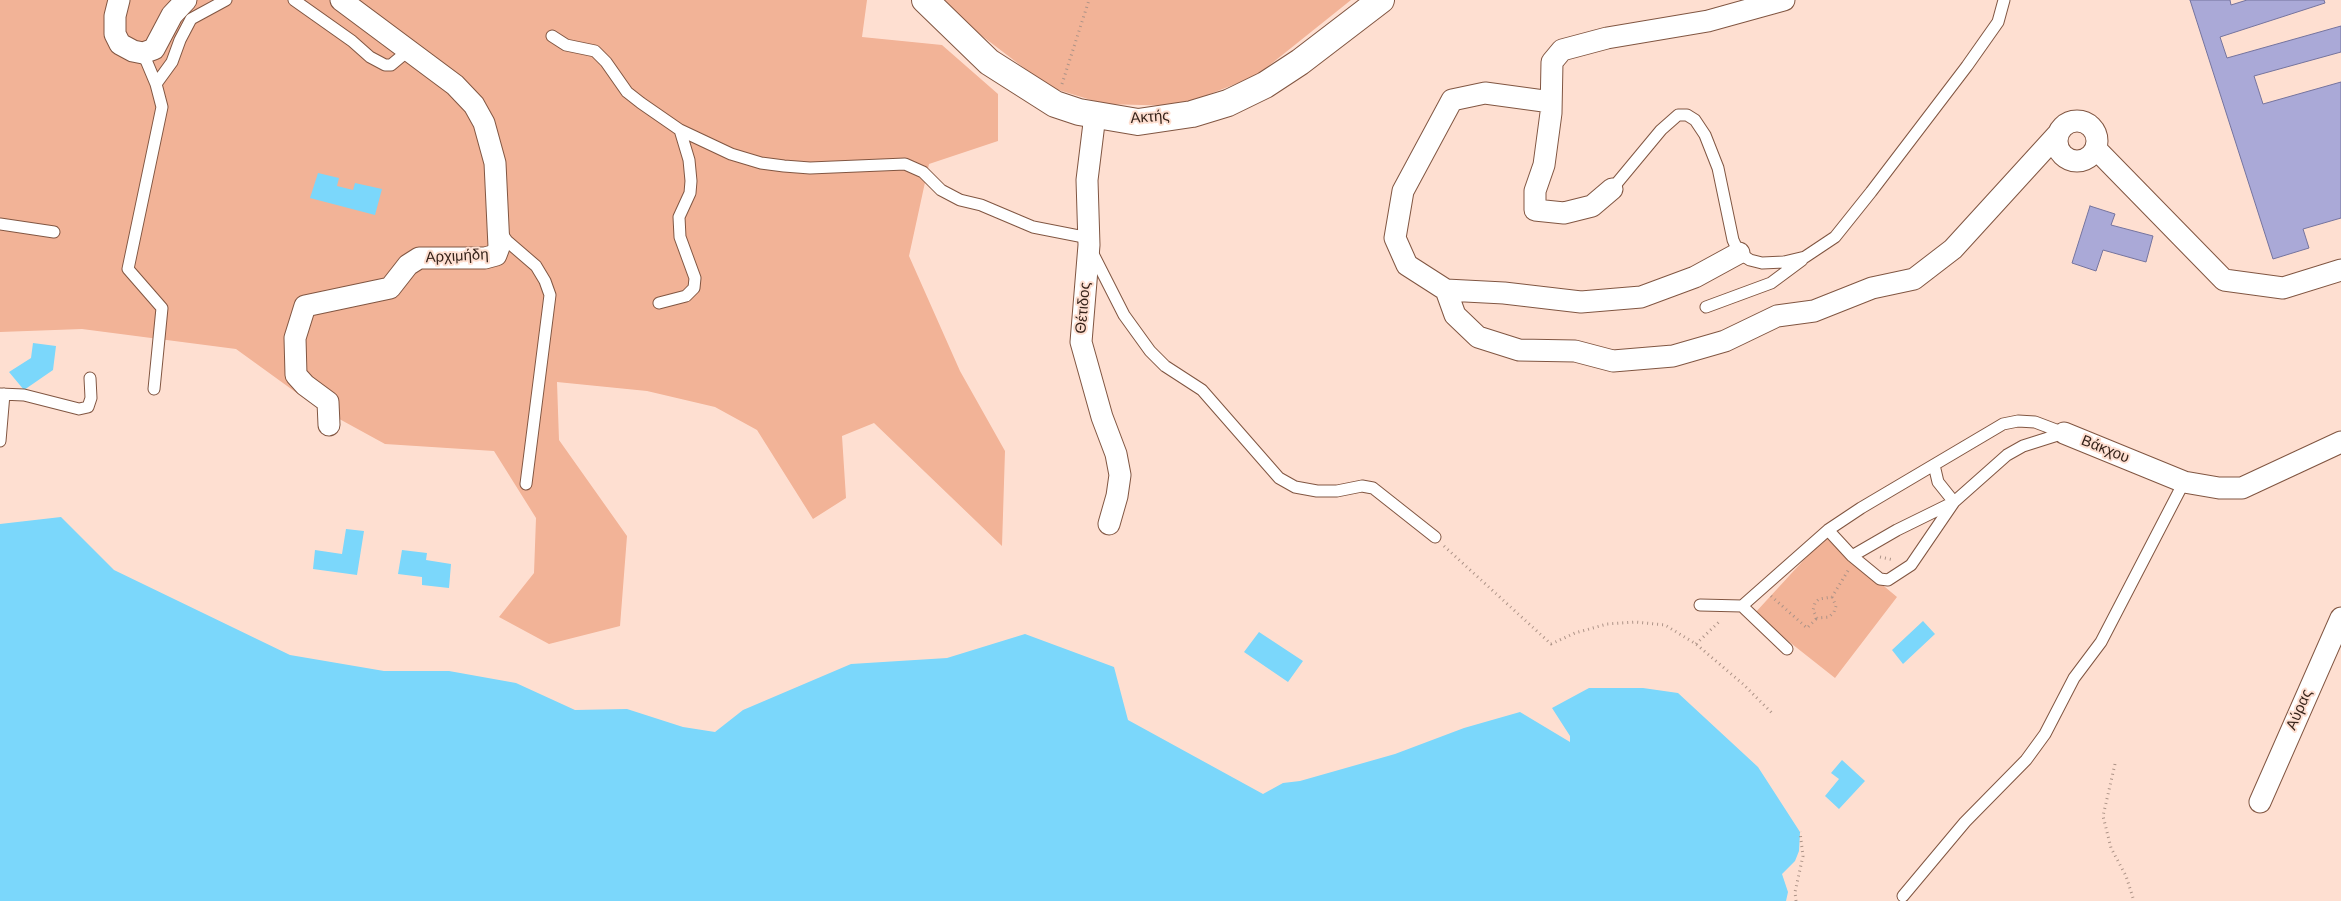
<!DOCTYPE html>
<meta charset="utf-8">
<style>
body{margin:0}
canvas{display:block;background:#fedfd1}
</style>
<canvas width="2341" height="901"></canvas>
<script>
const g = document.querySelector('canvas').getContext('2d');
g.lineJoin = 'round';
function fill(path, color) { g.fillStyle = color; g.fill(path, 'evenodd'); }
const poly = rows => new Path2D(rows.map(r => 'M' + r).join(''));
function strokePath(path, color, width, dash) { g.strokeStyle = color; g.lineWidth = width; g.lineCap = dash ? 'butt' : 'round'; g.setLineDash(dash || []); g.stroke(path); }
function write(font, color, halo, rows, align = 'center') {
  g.font = font + ' "Nunito Sans",sans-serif'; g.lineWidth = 4; g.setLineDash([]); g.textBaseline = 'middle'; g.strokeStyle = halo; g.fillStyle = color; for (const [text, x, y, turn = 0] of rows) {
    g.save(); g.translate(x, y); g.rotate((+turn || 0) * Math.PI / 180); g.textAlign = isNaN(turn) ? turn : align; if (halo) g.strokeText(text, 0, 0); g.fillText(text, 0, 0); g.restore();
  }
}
const green = poly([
 [0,0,867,0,862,37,942,45,998,94,998,141,929,164,909,256,960,371,1005,451,1002,546,874,423,842,436,846,498,813,519,757,430,715,407,647,391,557,382,559,440,627,536,620,626,549,644,499,617,534,573,536,518,494,451,385,444,312,404,236,349,82,329,0,332],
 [944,0,1351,0,1256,76,1179,106,1104,104,1049,87,969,26],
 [1825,537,1897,597,1835,678,1754,614]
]);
const water = poly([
 [318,173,339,178,337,186,353,190,355,183,382,189,375,215,310,198],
 [33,343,56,346,53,370,24,390,9,372,31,358],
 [61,517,114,570,290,655,384,671,449,671,516,683,575,710,627,709,683,727,715,732,743,710,851,664,947,658,1025,634,1114,667,1128,720,1263,794,1283,783,1300,781,1395,754,1464,728,1520,712,1570,742,1570,736,1552,708,1589,688,1643,688,1678,693,1758,767,1800,832,1799,851,1795,861,1782,874,1788,892,1786,901,0,901,0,524],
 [346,529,364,531,357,575,313,569,315,550,342,554],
 [402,550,427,553,426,560,451,564,449,588,422,585,422,577,398,574],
 [1923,621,1935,634,1903,664,1892,650],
 [1259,632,1303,661,1288,682,1244,652],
 [1842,760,1865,781,1839,809,1825,796,1839,779,1831,773]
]);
const building = poly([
 [2190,0,2230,0,2231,5,2247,0,2324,0,2325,3,2220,37,2227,58,2341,26,2341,52,2254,76,2263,104,2341,82,2341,218,2303,229,2309,248,2273,259,2190,0],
 [2090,206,2115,214,2111,225,2153,236,2146,262,2103,250,2096,271,2072,263,2090,206]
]);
const path = poly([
 [1062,84,1089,0],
 [1444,546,1551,644,1575,633,1607,624,1635,622,1665,625,1696,644,1743,684,1774,715],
 [1880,557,1894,560],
 [1771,596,1807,628,1817,618],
 [1832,597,1836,606,1834,612,1829,617,1817,618,1813,610,1815,603,1819,599,1832,597,1849,569],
 [1696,644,1721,620],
 [2115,764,2103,816,2111,848,2126,876,2134,901],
 [1796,901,1795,892,1803,856,1800,832]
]);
const service = poly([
 [294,0,352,41,370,57,385,65,391,65,409,50],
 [552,36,566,45,595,51,606,62,627,92,641,103,680,130,731,154,761,163,784,166,810,168,905,164,923,172,941,190,960,200,981,205,1033,227,1089,238],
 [143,53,156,84,162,107,128,269,162,308,154,389],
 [156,84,172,62,180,40,191,19,226,0],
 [1612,189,1661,130,1678,115,1687,115,1695,120,1705,135,1718,168,1733,240,1739,253,1750,260,1762,263,1784,262,1805,257,1835,237,1871,192,1967,66,1998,22,2004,0],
 [0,224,54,232],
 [500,231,507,241,536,266,545,281,550,295,526,484],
 [1091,250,1124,315,1150,351,1165,366,1202,390,1279,478,1295,487,1317,491,1337,491,1362,486,1373,488,1435,537],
 [659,303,686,296,694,288,695,278,680,237,679,217,690,193,691,181,689,160,680,130],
 [1706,307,1771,283,1802,260],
 [0,394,24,395,79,409,88,407,91,398,90,378],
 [0,441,4,394],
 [1828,530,1852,556,1880,579,1888,580,1911,565,1954,502,2007,455,2023,446,2064,433],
 [1852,556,1897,530,1954,502,1938,482,1934,465],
 [1700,605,1742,606,1828,530,1861,508,2003,424,2018,421,2035,422,2064,433],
 [1742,606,1787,649],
 [1903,896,1965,822,2026,760,2045,734,2074,678,2101,642,2184,482]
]);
const minor = poly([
 [119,0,115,16,115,34,120,44,133,51,143,53,154,49,172,15,186,0],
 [1551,102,1485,93,1452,100,1403,191,1395,238,1407,265,1446,290,1504,293,1581,302,1641,297,1695,277,1739,253],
 [1095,115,1087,180,1089,245,1081,342,1102,417,1116,454,1120,475,1117,496,1109,524],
 '2057 141a20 20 0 1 1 40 0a20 20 0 1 1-40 0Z',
 [2096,149,2224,280,2283,288,2341,270],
 [1612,189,1592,206,1564,213,1535,210,1535,191,1544,165,1551,113,1552,62,1562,50,1607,38,1708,21,1784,0],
 [1446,290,1455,315,1478,337,1519,350,1575,351,1613,361,1673,356,1725,341,1777,316,1814,311,1872,288,1914,279,1953,249,2057,135],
 [329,425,328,402,305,385,296,375,295,338,305,306,390,288,408,265,419,258,485,258,496,255,499,247,495,163,484,123,474,105,455,85,341,0],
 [2064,433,2184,482,2219,488,2242,488,2341,442],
 [2260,802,2341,618]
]);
const tertiary = poly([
 [925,0,989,62,1055,104,1079,112,1138,122,1192,114,1228,103,1265,85,1300,62,1381,0]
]);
const streetNames = [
 ["Ακτής",1150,118,-4],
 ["Αρχιμήδη",457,257,-3],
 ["Θέτιδος",1084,308,-85],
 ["Βάκχου",2105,450,22],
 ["Αύρας",2300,710,-66]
];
fill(green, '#f2b397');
fill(water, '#7bd7fb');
fill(building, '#aaa9d7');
strokePath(building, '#75749e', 1);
strokePath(service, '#815642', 13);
strokePath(minor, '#815642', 23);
strokePath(tertiary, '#815642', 28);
strokePath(path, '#ad9387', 3, [1, 4]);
strokePath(service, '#fff', 11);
strokePath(minor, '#fff', 21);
strokePath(tertiary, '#fff', 26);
write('15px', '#36231a', '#fedfd1', streetNames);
</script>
